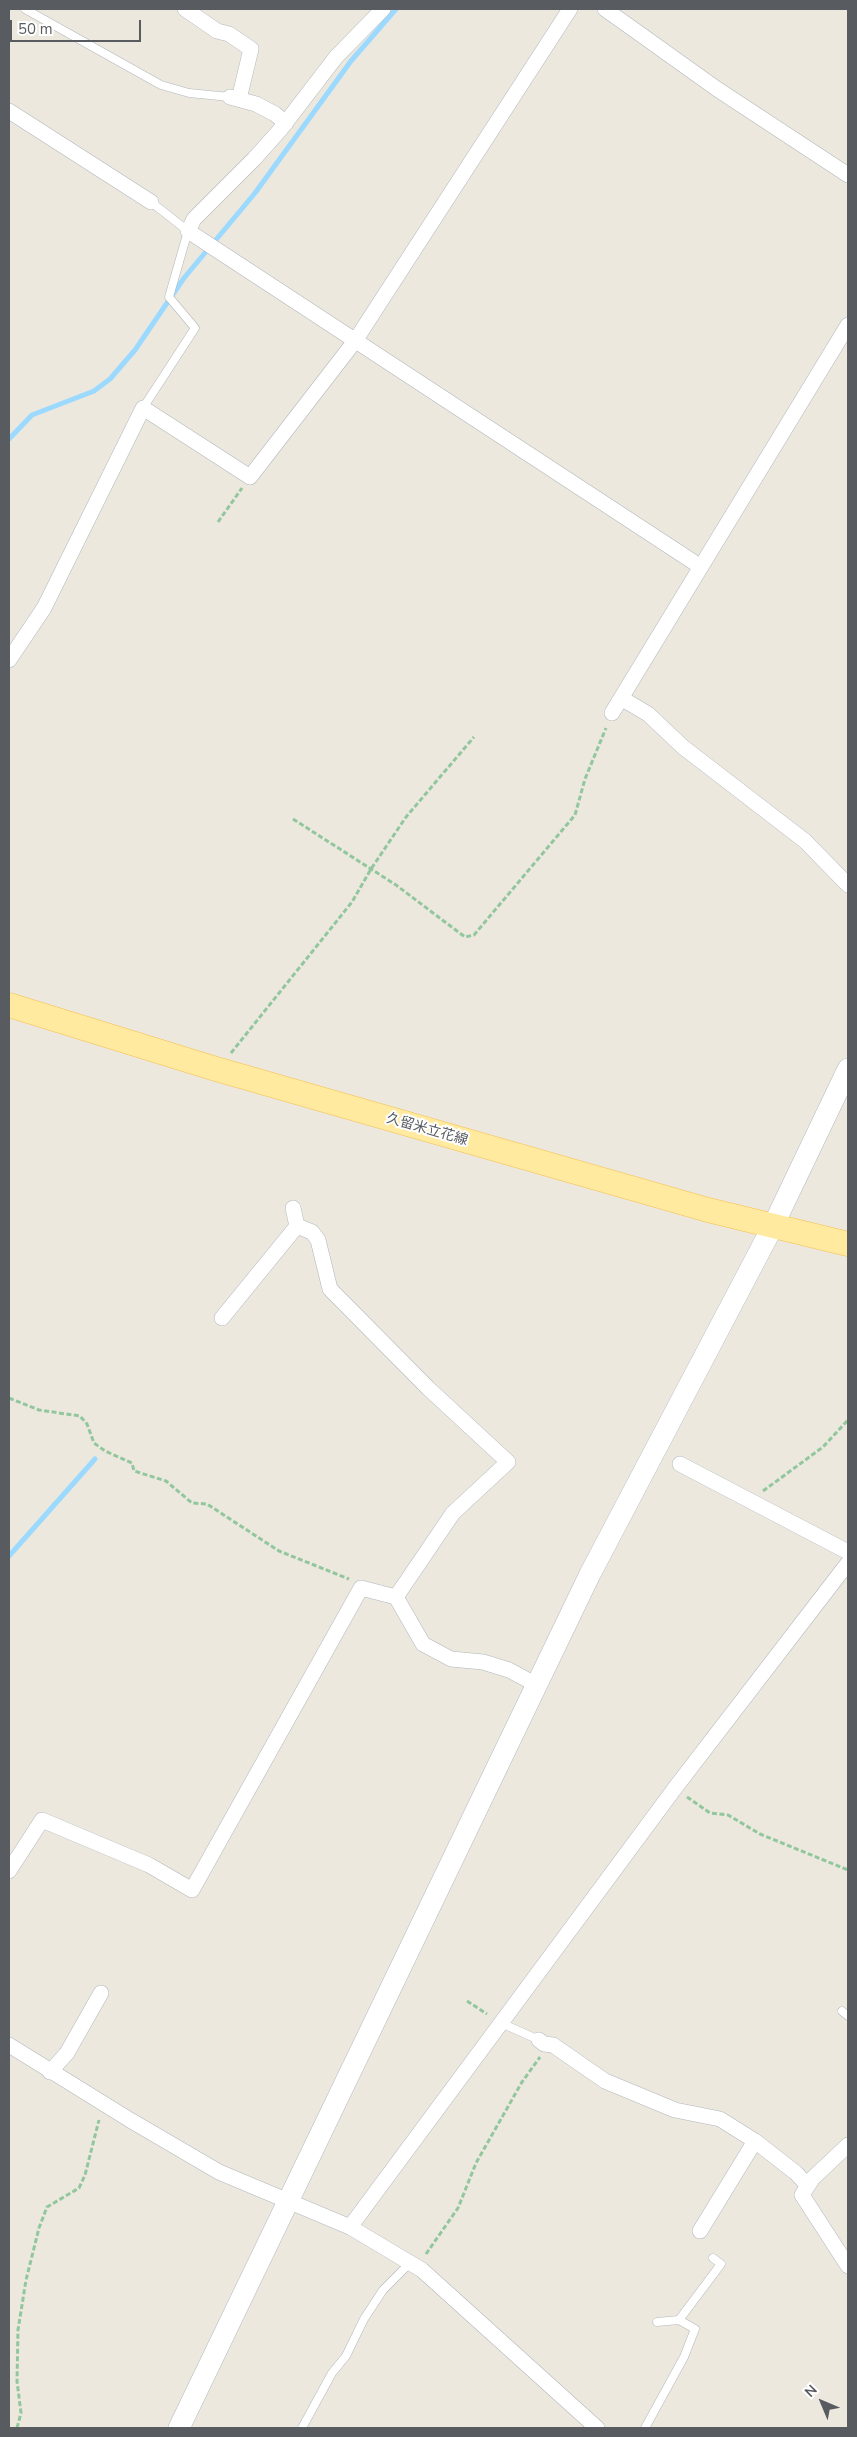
<!DOCTYPE html>
<meta charset="utf-8">
<style>
body{margin:0}
#map{position:relative;width:857px;height:2437px;overflow:hidden;background:#ece8de;font-family:"Nunito Sans",sans-serif}
canvas{display:block}
.frame{position:absolute;inset:0;border:10px solid #585c61;pointer-events:none}
.north{position:absolute;left:797px;top:2377px;width:50px;height:50px;-webkit-text-stroke:4px #fff;paint-order:stroke;rotate:315deg;font-size:14px;font-weight:700;line-height:20px;text-align:center;color:#585c61}
.north::after{content:'';display:block;margin:auto;width:18px;height:22px;background:#585c61;clip-path:polygon(50% 0,100% 100%,50% 72%,0 100%)}
.scale{position:absolute;left:10px;top:20px;width:131px;height:22px;box-sizing:border-box;border:2px solid #585c61;border-top:0;padding-left:6px;font-size:15px;line-height:18px;white-space:nowrap;color:#585c61;-webkit-text-stroke:4px #fff;paint-order:stroke}
</style>
<div id="map">
<canvas width="857" height="2437"></canvas>
<div class="frame"></div>
<div class="north">N</div>
<div class="scale">50 m</div>
</div>
<script>
const g = document.querySelector('canvas').getContext('2d');
g.lineJoin = 'round';
const poly = rows => new Path2D(rows.map(r => 'M' + r).join(''));
function strokePath(path, color, width, dash) { g.strokeStyle = color; g.lineWidth = width; g.lineCap = dash ? 'butt' : 'round'; g.setLineDash(dash || []); g.stroke(path); }
function write(font, color, halo, rows, align = 'center') {
  g.font = font + ' "Nunito Sans","Noto Sans JP",sans-serif'; g.lineWidth = 4; g.setLineDash([]); g.textBaseline = 'middle'; g.strokeStyle = halo; g.fillStyle = color; for (const [text, x, y, turn = 0] of rows) {
    g.save(); g.translate(x, y); g.rotate((+turn || 0) * Math.PI / 180); g.textAlign = isNaN(turn) ? turn : align; if (halo) g.strokeText(text, 0, 0); g.fillText(text, 0, 0); g.restore();
  }
}
const stream = poly([
 [9,439,32,415,94,391,110,379,135,350,184,278,255,193,351,61,396,9],
 [9,1556,95,1459]
]);
const path = poly([
 [218,522,242,488],
 [293,819,396,885,465,937,474,935,575,815,585,779,606,728],
 [231,1053,352,902,371,869,406,817,474,737],
 [9,1398,39,1410,80,1416,87,1424,94,1443,105,1451,132,1463,134,1471,166,1481,192,1503,207,1504,279,1551,349,1579],
 [763,1491,823,1447,848,1420],
 [687,1797,710,1813,728,1815,760,1834,848,1870],
 [467,2001,487,2014],
 [426,2254,458,2208,476,2163,522,2082,540,2057],
 [17,2428,21,2413,17,2381,18,2330,26,2280,39,2228,47,2207,79,2188,85,2175,99,2120]
]);
const lane = poly([
 [25,9,161,85,189,93,230,97],
 [143,408,195,328,169,297,188,231,151,202],
 [842,2011,848,2016],
 [501,2023,539,2040],
 [657,2322,679,2320],
 [302,2428,332,2373,346,2356,364,2319,383,2290,410,2263],
 [645,2428,684,2357,695,2329,679,2320,721,2264,713,2258]
]);
const street = poly([
 [185,9,217,31,229,34,251,49,239,99],
 [383,9,336,57,280,130,254,159,194,219,188,231,701,567],
 [605,9,717,89,848,175],
 [230,97,256,104,275,114,286,123],
 [9,111,151,202],
 [9,660,44,608,143,408,250,477,355,341,570,9],
 [621,698,648,714,683,747,805,841,848,885],
 [612,713,848,325],
 [293,1208,297,1226],
 [222,1318,297,1226,312,1232,318,1240,330,1289,428,1388,508,1462,453,1513,396,1597,423,1644,451,1659,483,1662,509,1670,537,1685],
 [680,1464,848,1552],
 [9,1871,42,1820,149,1865,192,1890,361,1588,396,1597],
 [539,2040,544,2044,553,2045,605,2081,675,2110,720,2119,755,2141,796,2173,808,2186],
 [9,2045,130,2120,219,2172,350,2227,422,2270,597,2428],
 [50,2072,67,2053,101,1993],
 [848,2145,813,2178,802,2195,848,2266],
 [350,2227,675,1788,848,1563],
 [700,2231,755,2141]
]);
const secondary = poly([
 [179,2428,590,1574,773,1226,848,1069]
]);
const primary = poly([
 [9,1005,216,1069,708,1210,848,1244]
]);
const streetNames = [
 ["久留米立花線",427,1130,16]
];
strokePath(stream, '#9bd9ff', 5);
strokePath(lane, '#b2b6bb', 9);
strokePath(street, '#b2b6bb', 16);
strokePath(secondary, '#b5b9bf', 22);
strokePath(primary, '#f7be4c', 25);
strokePath(path, '#92c79e', 3, [5, 2.5]);
strokePath(lane, '#fff', 8);
strokePath(street, '#fff', 15);
strokePath(secondary, '#fff', 21);
strokePath(primary, '#ffeaa0', 24);
write('14px', '#585c61', '#fff', streetNames);
</script>
